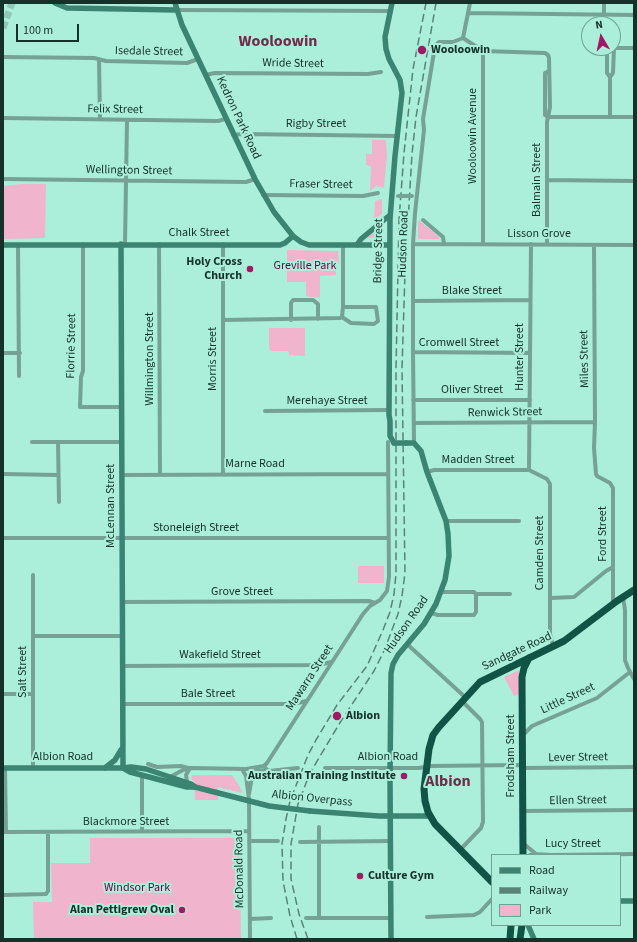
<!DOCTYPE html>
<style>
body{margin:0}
#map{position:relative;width:637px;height:942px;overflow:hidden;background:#abefda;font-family:"Source Sans 3",sans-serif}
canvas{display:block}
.frame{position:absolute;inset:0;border:4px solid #153129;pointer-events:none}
.legend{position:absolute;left:491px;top:854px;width:130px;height:72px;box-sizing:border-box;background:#abefda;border:1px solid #6fa393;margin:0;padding:5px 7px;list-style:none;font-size:12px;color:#153129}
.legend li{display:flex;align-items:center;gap:8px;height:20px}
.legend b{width:20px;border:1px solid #6fa393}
.north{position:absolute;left:581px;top:16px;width:40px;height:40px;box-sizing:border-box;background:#abefda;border:1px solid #6fa393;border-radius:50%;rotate:351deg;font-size:11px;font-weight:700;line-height:16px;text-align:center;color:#153129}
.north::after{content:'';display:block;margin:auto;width:14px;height:18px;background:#a11863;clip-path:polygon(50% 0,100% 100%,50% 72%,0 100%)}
.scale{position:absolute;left:16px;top:24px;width:63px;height:18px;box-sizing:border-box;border:2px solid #153129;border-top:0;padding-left:5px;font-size:12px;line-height:14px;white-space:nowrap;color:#153129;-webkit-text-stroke:3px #abefda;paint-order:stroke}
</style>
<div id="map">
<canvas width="637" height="942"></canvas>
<div class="frame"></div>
<ul class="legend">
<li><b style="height:5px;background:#3b8471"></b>Road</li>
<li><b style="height:5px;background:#578477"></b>Railway</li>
<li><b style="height:11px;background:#f0b5cc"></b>Park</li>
</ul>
<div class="north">N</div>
<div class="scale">100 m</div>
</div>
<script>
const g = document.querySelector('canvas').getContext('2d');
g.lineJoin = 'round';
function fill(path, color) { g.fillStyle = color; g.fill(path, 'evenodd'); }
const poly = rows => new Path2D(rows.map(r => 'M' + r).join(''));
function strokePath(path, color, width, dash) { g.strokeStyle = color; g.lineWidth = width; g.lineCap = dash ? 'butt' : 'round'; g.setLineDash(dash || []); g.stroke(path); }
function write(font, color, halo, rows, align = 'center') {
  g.font = font + ' "Source Sans 3",sans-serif'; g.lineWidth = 4; g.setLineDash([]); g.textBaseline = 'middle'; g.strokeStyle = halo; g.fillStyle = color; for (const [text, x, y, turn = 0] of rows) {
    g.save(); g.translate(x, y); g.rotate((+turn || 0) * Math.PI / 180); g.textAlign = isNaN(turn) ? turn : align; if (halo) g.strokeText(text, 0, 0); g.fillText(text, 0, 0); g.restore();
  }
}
const green = poly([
 [372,140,386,140,387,156,384,188,376,186,370,191,371,166,366,165,366,154,372,154],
 [21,184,46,184,45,238,3,239,3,186],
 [382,199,382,214,374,220,375,201],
 [418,220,439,236,439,239,418,239],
 [382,224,379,237,367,238,378,229],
 [287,250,338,251,339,263,336,264,336,275,320,276,320,298,306,296,306,282,287,282],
 [269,328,305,328,305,356,289,355,289,352,287,351,271,351,269,348],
 [358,566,384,566,384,583,358,583],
 [519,670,519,694,514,696,504,677],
 [193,775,232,775,240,787,242,793,218,787,218,800,195,800,194,781,192,780,191,777],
 [90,838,234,838,240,841,241,939,34,939,33,902,52,902,51,863,90,863]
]);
const highwayTunnel = poly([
 [3,28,12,3]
]);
const street = poly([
 [176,10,391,11],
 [468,13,634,15],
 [604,14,604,3],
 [463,38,483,51,545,53,548,55,549,58,550,107,547,122,547,244],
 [463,38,470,3],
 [609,48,607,48,607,73,610,77],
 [613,48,634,48],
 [3,57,94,58,106,61,187,63,198,59],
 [99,59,100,119],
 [549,71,545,73,545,115,548,117,634,117],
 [205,75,215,73,368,74,381,72],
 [610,117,610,77,613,73,614,48],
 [3,118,218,121,225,119],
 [233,135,242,134,398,136],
 [3,179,246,182,255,179],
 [547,180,634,181],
 [263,195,363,196,378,193],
 [423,220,443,237,444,244],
 [83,244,83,371,81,377,80,407,122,407],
 [125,244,127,120],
 [159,244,160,475],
 [413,244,634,245],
 [483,244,483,51],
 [18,245,19,376],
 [594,245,595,422,594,448,596,474,597,476,610,483,613,488,613,603],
 [414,301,530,300],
 [342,317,351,323,374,324,378,321,376,307,343,307],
 [223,320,340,318,342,317,343,307,343,245],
 [291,320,291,303,293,300,313,300,318,304,318,319],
 [413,352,530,353],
 [3,353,20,353],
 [413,400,530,400],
 [265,411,389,410],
 [414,423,595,422],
 [32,442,122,442],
 [58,442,59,502],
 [414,443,413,352,413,244,415,213,424,130,423,119,435,46,439,42,453,42,463,38],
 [529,470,531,244],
 [427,472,434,470,529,470,547,479,550,484,550,634,553,646],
 [3,474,58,475],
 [223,474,223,244],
 [122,475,388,474],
 [446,521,519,521],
 [3,538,388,538],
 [33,575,33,768],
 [441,592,474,592,476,594,510,594],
 [623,597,625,610,625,660,628,668,634,679],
 [550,598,574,597,606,571,613,567],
 [122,602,369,601,375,603],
 [431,613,438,615,474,615,476,612,476,594],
 [33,636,122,636],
 [407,644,465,697],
 [122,666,319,665,331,662],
 [3,694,33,694],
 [122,704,294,704,306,701],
 [523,735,532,726,597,698,630,672],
 [148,764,157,767,181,766,188,768],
 [264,766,267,763,363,614,370,606,380,600,387,591,389,577,388,442],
 [264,766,266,769,269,771,298,768],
 [5,768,6,832],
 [325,768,419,768,430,766,522,765],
 [522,768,634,767],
 [242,769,246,776,249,799,250,939],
 [250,770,269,771],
 [170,777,183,770,191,768,246,769,264,766],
 [187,782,186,775,190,768],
 [249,794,252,777,251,771],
 [523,811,634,810],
 [142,831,142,776],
 [3,832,249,831],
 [249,841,278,841],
 [300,842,391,841],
 [524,844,536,854],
 [460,850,481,828,483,822,482,722,480,719,462,701],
 [530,855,536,854,551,855,634,854],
 [3,895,46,894,48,891,48,832],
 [427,917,474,915,480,912,492,899],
 [306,918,391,918],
 [319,918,319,827],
 [250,919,271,918]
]);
const secondary = poly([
 [55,3,67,8,176,10],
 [175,3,182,25,255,179,274,212,293,236,301,242,309,245,390,245],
 [392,3,385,37,386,49,389,59,400,80,402,93,395,156,390,219,389,415,390,421,390,436,394,443],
 [121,244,123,768],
 [3,245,280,245,285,243,293,236],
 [357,245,361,239,390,215],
 [3,768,123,768,131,767,146,769,191,784,195,787],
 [105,768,115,760,121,750],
 [123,768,130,772,187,787,195,787],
 [310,811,379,816,430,816],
 [620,901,634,901],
 [528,925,534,939],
 [391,939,390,778,391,673,393,664,398,655,424,624,436,604,445,580,449,556,448,534,446,521,427,472,421,451,414,443,406,443]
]);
const highway = poly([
 [523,855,522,677,524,668,529,658],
 [492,882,435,824,428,812,425,801,424,789,429,749,433,735,439,727,480,682,564,641,617,601,634,590],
 [510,939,511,925],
 [520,939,522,925]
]);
const rail = poly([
 [297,939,290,916,283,881,282,844,286,819,290,801,308,755,316,740,337,705,367,666,383,630,390,612,394,594,396,574,396,369,399,220,404,153,413,69,426,3],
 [308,939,299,914,291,879,291,844,298,804,310,773,341,721,374,671,384,651,398,614,402,596,405,573,402,369,405,272,412,154,416,117,436,3]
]);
const streetBridge = poly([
 [398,196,412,196]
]);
const secondaryBridge = poly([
 [394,443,406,443],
 [195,787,269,806,310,811]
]);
const markers = [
 [422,50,5,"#a11863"],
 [250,269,4,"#a11863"],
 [337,716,5,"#a11863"],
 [404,776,4,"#a11863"],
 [360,876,4,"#a11863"],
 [182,910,4,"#a11863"]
];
const poiNames = [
 ["Wooloowin",431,50],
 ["Holy Cross",242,262,"right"],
 ["Church",242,276,"right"],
 ["Albion",346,716],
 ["Australian Training Institute",396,776,"right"],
 ["Culture Gym",368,876],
 ["Alan Pettigrew Oval",174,910,"right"]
];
const streetNames = [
 ["Isedale Street",149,52,1],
 ["Wride Street",293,64,1],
 ["Felix Street",115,110,1],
 ["Kedron Park Road",238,118,65],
 ["Rigby Street",316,124],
 ["Wooloowin Avenue",473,136,-90],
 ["Wellington Street",129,171,1],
 ["Balmain Street",537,180,-90],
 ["Fraser Street",321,185,1],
 ["Chalk Street",199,233],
 ["Lisson Grove",539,234],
 ["Hudson Road",404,244,-88],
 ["Bridge Street",379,251,-89],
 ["Blake Street",472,291],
 ["Cromwell Street",459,343],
 ["Florrie Street",72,346,-89],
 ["Hunter Street",520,357,-90],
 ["Willmington Street",150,359,-90],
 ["Morris Street",213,359,-90],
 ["Miles Street",585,359,-91],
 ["Oliver Street",472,390],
 ["Merehaye Street",327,401],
 ["Renwick Street",505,413,-1],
 ["Madden Street",478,460],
 ["Marne Road",255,464],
 ["McLennan Street",111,506,-90],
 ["Stoneleigh Street",196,528],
 ["Ford Street",603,534,-90],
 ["Camden Street",540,553,-90],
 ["Grove Street",242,592],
 ["Hudson Road",407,625,-55],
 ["Sandgate Road",517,652,-25],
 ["Wakefield Street",220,655],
 ["Salt Street",23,672,-90],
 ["Mawarra Street",310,678,-57],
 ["Bale Street",208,694],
 ["Little Street",568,699,-25],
 ["Frodsham Street",511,756,-90],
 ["Albion Road",63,757],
 ["Albion Road",388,757],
 ["Lever Street",578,758,-1],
 ["Albion Overpass",312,799,6],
 ["Ellen Street",578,801,-1],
 ["Blackmore Street",126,822],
 ["Lucy Street",573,844],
 ["McDonald Road",240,869,-91]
];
const parkNames = [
 ["Greville Park",305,266],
 ["Windsor Park",137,888]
];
const districtNames = [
 ["Wooloowin",278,42],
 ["Albion",448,782]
];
fill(green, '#f0b5cc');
strokePath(highwayTunnel, '#8dc9b7', 7, [7, 3.5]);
strokePath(street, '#75a294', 4);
strokePath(secondary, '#3b8471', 5.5);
strokePath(highway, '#115445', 7);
strokePath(rail, '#578477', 1.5, [8, 4]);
strokePath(streetBridge, '#75a294', 4);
strokePath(secondaryBridge, '#3b8471', 5.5);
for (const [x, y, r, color] of markers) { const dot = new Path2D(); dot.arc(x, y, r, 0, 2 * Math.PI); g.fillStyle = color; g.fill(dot); strokePath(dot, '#abefda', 1.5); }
write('bold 12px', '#153129', '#abefda', poiNames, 'left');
write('12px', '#153129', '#abefda', streetNames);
write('12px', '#700142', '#abefda', parkNames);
write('bold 16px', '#6e2d4b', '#abefda', districtNames);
</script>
